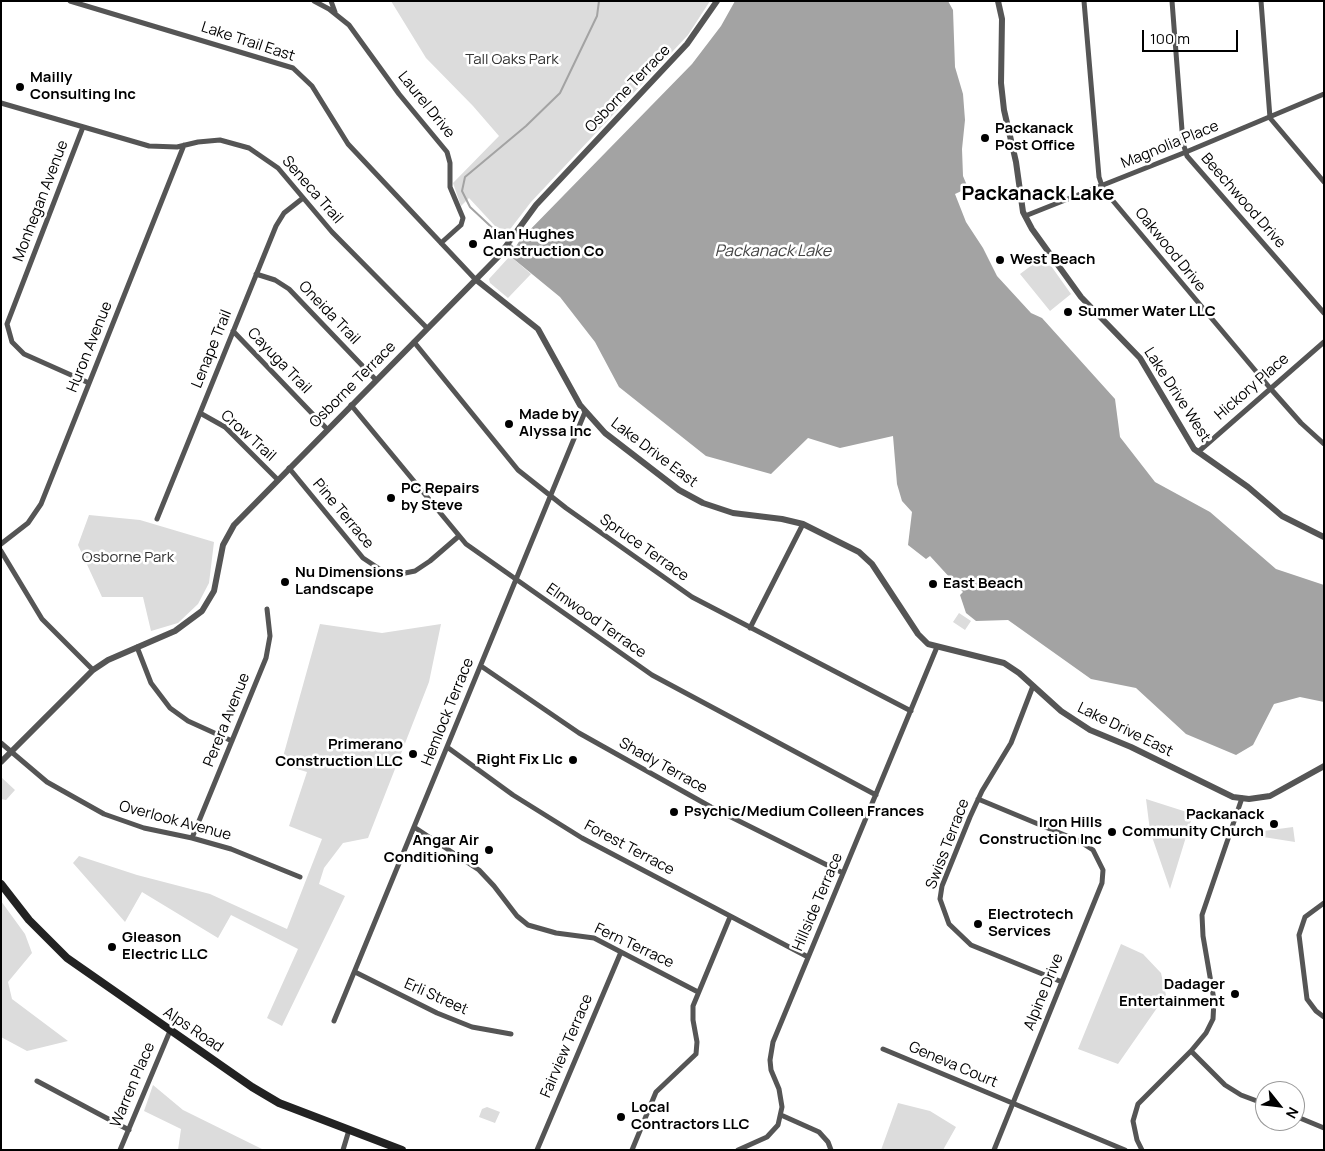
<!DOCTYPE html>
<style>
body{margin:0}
#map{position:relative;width:1325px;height:1151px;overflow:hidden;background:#fff;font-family:Manrope,sans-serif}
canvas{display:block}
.frame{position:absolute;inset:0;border:2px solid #000;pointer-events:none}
.north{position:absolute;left:1255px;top:1081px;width:50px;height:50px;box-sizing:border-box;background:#fff;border:1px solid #999;border-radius:50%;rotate:119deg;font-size:14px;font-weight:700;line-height:20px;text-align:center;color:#000}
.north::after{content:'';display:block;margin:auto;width:18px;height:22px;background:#000;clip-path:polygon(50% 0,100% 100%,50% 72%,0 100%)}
.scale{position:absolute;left:1142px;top:30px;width:96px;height:22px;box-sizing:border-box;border:2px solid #000;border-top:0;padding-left:6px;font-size:15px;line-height:18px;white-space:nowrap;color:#000;-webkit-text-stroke:4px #fff;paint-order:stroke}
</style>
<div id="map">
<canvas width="1325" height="1151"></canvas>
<div class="frame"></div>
<div class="north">N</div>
<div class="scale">100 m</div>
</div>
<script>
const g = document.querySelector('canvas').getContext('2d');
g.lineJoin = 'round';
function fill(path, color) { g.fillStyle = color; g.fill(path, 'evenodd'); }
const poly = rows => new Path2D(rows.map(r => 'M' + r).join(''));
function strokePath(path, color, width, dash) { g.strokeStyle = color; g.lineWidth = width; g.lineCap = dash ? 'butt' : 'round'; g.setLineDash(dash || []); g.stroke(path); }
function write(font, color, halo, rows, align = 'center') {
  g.font = font + ' Manrope,sans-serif'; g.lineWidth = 5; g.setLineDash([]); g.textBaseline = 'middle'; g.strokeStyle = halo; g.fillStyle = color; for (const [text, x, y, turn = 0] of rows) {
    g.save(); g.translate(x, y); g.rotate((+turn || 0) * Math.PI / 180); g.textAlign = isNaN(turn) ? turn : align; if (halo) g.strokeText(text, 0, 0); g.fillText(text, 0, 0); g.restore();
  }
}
const green = poly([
 [391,1,710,1,688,35,531,202,508,232,495,226,469,198,461,206,453,183,499,136,473,106,426,58],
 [510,256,531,274,508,298,490,283,489,279],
 [1044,256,1071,294,1050,311,1020,274],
 [89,515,140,520,214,542,209,583,198,604,178,623,151,631,143,597,102,597,78,545],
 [959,613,971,621,965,630,953,622],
 [320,624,382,633,441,624,429,682,368,838,343,843,324,868,319,884,345,896,282,1026,267,1018,298,949,231,915,218,938,142,892,125,922,73,863,79,856,137,875,210,894,287,929,322,839,289,826,307,772,281,764],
 [1,777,15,790,6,800,1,799],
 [1146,799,1193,814,1170,889,1150,831],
 [1293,827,1295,842,1257,836,1256,832],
 [1,901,25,934,32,953,8,982,12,999,68,1041,27,1051,1,1037],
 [1121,944,1143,954,1161,973,1166,995,1118,1064,1078,1049],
 [153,1085,183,1110,264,1150,178,1150,181,1129,144,1111],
 [898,1103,930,1111,956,1127,943,1150,881,1150],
 [487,1107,500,1112,495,1123,479,1117,482,1109]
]);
const water = poly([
 [735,1,948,1,953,10,955,67,963,94,965,120,962,149,963,176,968,188,955,194,966,222,983,248,997,276,1031,313,1042,318,1115,399,1120,437,1155,482,1210,512,1276,569,1324,585,1324,702,1300,697,1274,704,1253,745,1236,755,1186,734,1136,688,1091,679,1008,620,976,621,966,613,960,595,963,592,930,556,926,559,908,545,912,512,902,501,897,484,893,436,840,448,808,438,771,474,706,456,619,387,595,342,560,297,510,256,520,240,692,64,721,26]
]);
const stream = poly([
 [515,249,470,207,462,191,465,177,526,126,560,93,597,16,599,1]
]);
const minor = poly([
 [70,1,293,68,312,86,348,144,475,279],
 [314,1,329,9,349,25,399,94,447,152,450,163,450,187,463,218,461,225,441,243],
 [331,1,335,12],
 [1084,1,1099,177,1103,189,1270,388,1301,423,1324,444],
 [1172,1,1183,143,1187,156,1324,313],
 [1261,1,1270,118,1324,182],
 [1,103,149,146,177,147,198,142,220,140,249,148,278,168,332,232,427,328],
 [83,127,7,324,12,342,24,354,89,383],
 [1025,216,1186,152,1324,94],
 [256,274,275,280,289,289,376,380],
 [233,331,327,429],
 [414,342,518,470,566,508,692,597,911,711],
 [351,405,466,544,652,675,876,795],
 [200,413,225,427,278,480],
 [1198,452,1324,342],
 [289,468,363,558,384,572,400,574,415,571,430,561,459,536],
 [157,519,276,226,284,213,303,198],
 [1,544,28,523,41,504,184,145],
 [1,551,42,619,93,670],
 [750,628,803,524],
 [137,647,151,683,170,708,188,721,232,741],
 [481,666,579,733,711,807,843,873],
 [1033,686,1011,743,982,791,970,817,942,886,940,899,949,924,971,945,1062,982],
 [1,743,47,782,104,814,144,828,192,838,231,849,300,877],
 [447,747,513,795,582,838,808,957],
 [978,799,1079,841,1093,850,1103,870,1102,883,994,1150],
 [414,827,479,870,494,886,517,916,528,925,556,933,594,938,698,992],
 [192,838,266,658,270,636,267,609],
 [1324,903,1305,917,1299,935,1307,999,1316,1011,1324,1017],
 [355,972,437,1013,472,1027,511,1034],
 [334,1021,585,412],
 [883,1049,1125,1150],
 [1191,1051,1225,1085,1241,1095,1265,1104],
 [37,1081,129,1130],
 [781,1115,819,1132,828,1142,831,1150],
 [1295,1116,1324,1128],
 [120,1150,170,1031],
 [343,1150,349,1130],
 [537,1150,621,952],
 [632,1150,656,1092,696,1054,697,1042,693,1020,693,1006,730,917],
 [738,1150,767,1137,778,1125,782,1107,779,1089,771,1070,770,1060,773,1042,937,647],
 [1142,1150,1137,1140,1133,1121,1138,1104,1191,1051,1206,1033,1213,1019,1214,1000,1203,936,1202,915,1242,798]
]);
const tertiary = poly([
 [998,1,1002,19,1001,83,1004,110,1016,162,1023,212,1032,229,1081,297,1140,358,1194,449,1248,487,1282,516,1324,537],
 [475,279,538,329,580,405,605,433,679,490,703,503,733,513,782,519,803,524,859,552,872,564,918,634,928,644,1004,663,1019,673,1061,711,1090,730,1131,747,1233,797,1249,799,1270,796,1324,766],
 [1,762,93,670,108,660,175,631,202,611,214,591,223,545,234,525,498,257,536,205,687,44,717,1]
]);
const secondary = poly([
 [1,884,29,920,67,958,252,1087,279,1103,402,1150]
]);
const markers = [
 [20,87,5,"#000"],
 [985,138,5,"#000"],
 [473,244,5,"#000"],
 [1000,260,5,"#000"],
 [1068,312,5,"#000"],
 [509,424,5,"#000"],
 [391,498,5,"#000"],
 [285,582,5,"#000"],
 [933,584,5,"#000"],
 [413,754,5,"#000"],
 [573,760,5,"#000"],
 [674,812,5,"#000"],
 [1274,824,5,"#000"],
 [1112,832,5,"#000"],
 [489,850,5,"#000"],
 [978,924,5,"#000"],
 [112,947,5,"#000"],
 [1235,994,5,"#000"],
 [621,1117,5,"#000"]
];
const streetNames = [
 ["Lake Trail East",248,42,18],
 ["Osborne Terrace",628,89,-46],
 ["Laurel Drive",426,105,51],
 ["Magnolia Place",1170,145,-22],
 ["Seneca Trail",312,190,49],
 ["Monhegan Avenue",41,201,-69],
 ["Beechwood Drive",1243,201,49],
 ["Oakwood Drive",1170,250,51],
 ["Oneida Trail",329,313,46],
 ["Huron Avenue",90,347,-68],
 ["Lenape Trail",212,349,-68],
 ["Cayuga Trail",279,361,46],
 ["Osborne Terrace",353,385,-45],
 ["Hickory Place",1252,387,-41],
 ["Lake Drive West",1177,395,57],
 ["Crow Trail",248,436,42],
 ["Lake Drive East",654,453,37],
 ["Pine Terrace",343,514,50],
 ["Spruce Terrace",644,548,35],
 ["Elmwood Terrace",596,621,35],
 ["Hemlock Terrace",448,712,-68],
 ["Perera Avenue",227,720,-68],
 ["Lake Drive East",1125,730,26],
 ["Shady Terrace",663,766,29],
 ["Overlook Avenue",175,821,15],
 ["Swiss Terrace",948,844,-69],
 ["Forest Terrace",629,848,28],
 ["Hillside Terrace",818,902,-67],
 ["Fern Terrace",634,946,25],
 ["Alpine Drive",1044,992,-68],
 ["Erli Street",436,997,24],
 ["Alps Road",193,1030,34],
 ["Fairview Terrace",567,1046,-67],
 ["Geneva Court",953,1065,23],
 ["Warren Place",133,1085,-67]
];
const parkNames = [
 ["Tall Oaks Park",512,60],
 ["Osborne Park",128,558]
];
const poiNames = [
 ["Mailly",30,78],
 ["Consulting Inc",30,95],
 ["Packanack",995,129],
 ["Post Office",995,146],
 ["Alan Hughes",483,235],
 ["Construction Co",483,252],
 ["West Beach",1010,260],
 ["Summer Water LLC",1078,312],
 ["Made by",519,415],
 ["Alyssa Inc",519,432],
 ["PC Repairs",401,489],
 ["by Steve",401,506],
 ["Nu Dimensions",295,573],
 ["Landscape",295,590],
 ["East Beach",943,584],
 ["Primerano",403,745,"right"],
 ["Construction LLC",403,762,"right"],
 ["Right Fix Llc",563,760,"right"],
 ["Psychic/Medium Colleen Frances",684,812],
 ["Packanack",1264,815,"right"],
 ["Community Church",1264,832,"right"],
 ["Iron Hills",1102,823,"right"],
 ["Construction Inc",1102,840,"right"],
 ["Angar Air",479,841,"right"],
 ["Conditioning",479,858,"right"],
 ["Electrotech",988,915],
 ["Services",988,932],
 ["Gleason",122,938],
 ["Electric LLC",122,955],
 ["Dadager",1225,985,"right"],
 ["Entertainment",1225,1002,"right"],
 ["Local",631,1108],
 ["Contractors LLC",631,1125]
];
const waterNames = [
 ["Packanack Lake",773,252]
];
const districtNames = [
 ["Packanack Lake",1038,194]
];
fill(green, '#dcdcdc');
fill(water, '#a3a3a3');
strokePath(stream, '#a3a3a3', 2);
strokePath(minor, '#555', 5);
strokePath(tertiary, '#555', 6);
strokePath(secondary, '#222', 8);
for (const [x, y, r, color] of markers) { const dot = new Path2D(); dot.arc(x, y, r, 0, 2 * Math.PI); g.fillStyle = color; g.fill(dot); strokePath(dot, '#fff', 2); }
write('15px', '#000', '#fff', streetNames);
write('15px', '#333', '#fff', parkNames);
write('bold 15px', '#000', '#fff', poiNames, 'left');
write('italic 16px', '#444', '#fff', waterNames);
write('bold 20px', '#000', '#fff', districtNames);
</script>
